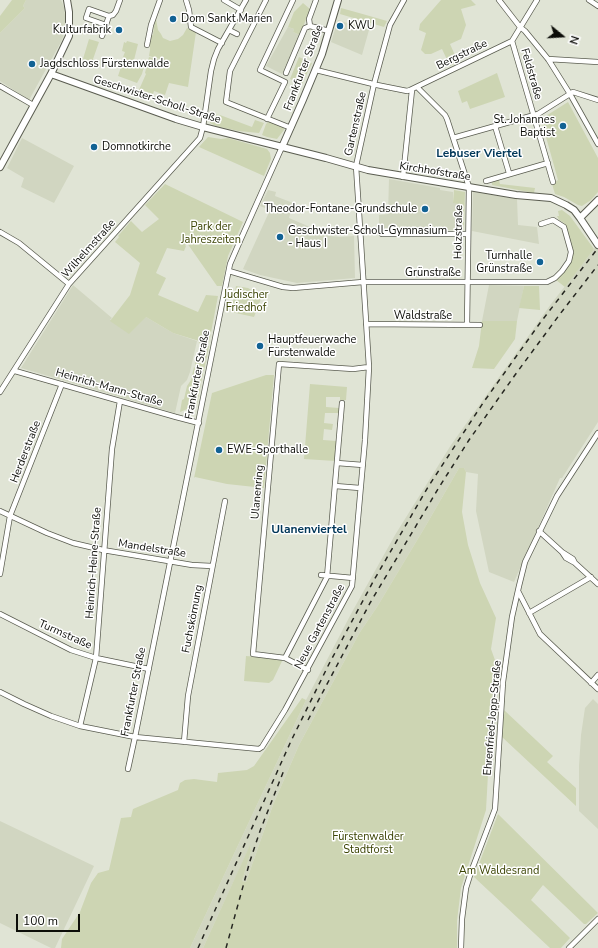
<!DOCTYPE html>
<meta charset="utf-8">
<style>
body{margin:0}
#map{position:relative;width:598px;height:948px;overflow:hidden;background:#e0e4d5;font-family:"Nunito Sans",sans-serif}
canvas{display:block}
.north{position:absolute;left:542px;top:16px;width:40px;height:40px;-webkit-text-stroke:3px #fff;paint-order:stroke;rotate:108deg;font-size:11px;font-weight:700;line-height:16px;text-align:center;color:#0c0d08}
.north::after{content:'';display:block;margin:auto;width:14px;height:18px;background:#0c0d08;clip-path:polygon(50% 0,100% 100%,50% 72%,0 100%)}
.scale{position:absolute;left:16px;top:914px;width:64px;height:18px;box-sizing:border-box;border:2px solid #0c0d08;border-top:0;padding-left:5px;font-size:12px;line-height:14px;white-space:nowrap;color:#0c0d08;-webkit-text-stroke:3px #fff;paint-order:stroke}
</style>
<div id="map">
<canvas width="598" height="948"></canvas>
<div class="north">N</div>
<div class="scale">100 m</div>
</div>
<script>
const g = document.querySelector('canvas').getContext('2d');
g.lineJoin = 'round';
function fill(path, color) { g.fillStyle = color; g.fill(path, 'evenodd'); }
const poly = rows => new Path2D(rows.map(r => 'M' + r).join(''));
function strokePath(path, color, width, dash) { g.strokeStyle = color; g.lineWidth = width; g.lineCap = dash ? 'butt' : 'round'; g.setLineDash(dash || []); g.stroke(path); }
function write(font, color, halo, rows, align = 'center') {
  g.font = font + ' "Nunito Sans",sans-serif'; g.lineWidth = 3; g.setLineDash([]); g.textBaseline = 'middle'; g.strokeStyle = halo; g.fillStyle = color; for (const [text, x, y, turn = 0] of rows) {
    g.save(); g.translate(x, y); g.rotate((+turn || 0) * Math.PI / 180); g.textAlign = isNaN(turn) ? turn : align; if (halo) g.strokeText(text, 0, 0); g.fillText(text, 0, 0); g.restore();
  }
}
const built = poly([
 [26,0,61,0,64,7,65,16,65,31,61,42,29,100,0,81,0,33,25,8,23,6],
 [338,20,369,30,362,55,331,42],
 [288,27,294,29,293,32,300,35,285,70,282,74,266,66],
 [22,138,74,166,54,203,21,187,24,178,7,168],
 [389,179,440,188,440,190,453,192,453,203,461,203,461,230,379,229,379,215,388,214],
 [268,190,276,192,275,196,293,203,289,218,331,236,340,237,354,236,355,278,297,283,260,275,243,269,270,210,260,206],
 [473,192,517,199,518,225,537,227,539,244,472,231],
 [598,244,598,422,562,478,560,478,514,582,489,572,476,511,478,474,466,472,464,468,459,468,425,527,377,607,360,632,299,745,273,805,246,882,242,881,251,851,250,846,203,948,190,948,306,700,352,612,395,535,451,445,551,304],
 [73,285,112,318,110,320,146,317,173,333,197,341,190,372,187,380,181,386,175,413,21,368],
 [489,285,524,286,517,321,482,321],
 [593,699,598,704,598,829,579,811,579,766,581,735,585,708],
 [0,821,94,866,55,948,51,948,0,923]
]);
const green = poly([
 [12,0,26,0,23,6,25,8,0,33,0,16],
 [441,0,471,0,476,5,461,9,466,25,461,39,450,44,458,62,450,66,442,49,431,54,425,54,421,50,426,33,419,30,420,24],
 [303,3,310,9,300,35,293,32,294,29,288,27,294,12],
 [341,8,359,13,387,21,384,27,340,14],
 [155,19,156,19,158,30,161,34,163,38,170,41,178,39,183,35,187,28,196,32,188,87,169,83,165,95,154,91,153,94,142,90,140,94,138,92,146,74,145,73,149,57,163,61,163,63,170,65,171,62,149,56,150,50,150,40,151,35,153,35],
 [89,39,99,42,92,62,83,59],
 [127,41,138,44,134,60,145,63,142,74,137,83,118,76,124,58,123,57,125,52,122,51,124,42,126,43],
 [299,57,312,63,302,84,290,79],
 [497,73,505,97,470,109,467,101,462,103,458,91],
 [568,102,598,158,598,192,591,200,582,206,578,205,564,197,555,194,552,184,558,180,541,119],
 [210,114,220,115,252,127,255,120,264,123,259,133,238,131,216,126,210,123],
 [269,121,284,127,284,130,277,139,267,137,262,135,266,124],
 [208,137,221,139,228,138,267,149,270,153,271,159,264,176,199,147],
 [499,180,500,184,535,188,534,193,492,185,492,182],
 [165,184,243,222,228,256,222,286,217,286,187,243,185,245,186,246,184,251,167,248,156,273,166,278,158,295,198,312,206,295,218,296,209,343,199,343,199,341,173,333,146,317,129,334,110,321,130,295,140,263,115,242,119,237,118,236,131,221,142,232,159,219,145,205],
 [454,190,465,192,464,229,463,230,461,230,461,204,453,203],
 [562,210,570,216,594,249,565,287,556,280,564,272,572,249,566,227,564,223,559,220,557,216,559,216,558,211],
 [236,286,248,288,262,296,254,317,231,312],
 [524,286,539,286,540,310,519,308],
 [482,321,517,321,515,339,494,369,472,368,479,346],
 [201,346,209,346,204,371,195,365,195,362,198,361],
 [194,367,203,373,197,405,180,412,182,400,184,399,187,386,191,380],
 [266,375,274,375,264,488,227,484,195,477,194,478,212,393],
 [310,384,347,387,346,400,340,400,340,397,326,397,326,407,339,408,339,413,325,413,324,423,333,424,332,430,324,429,323,440,337,441,335,461,304,459],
 [459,468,464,468,466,472,462,512,468,545,480,583,496,618,491,649,496,663,493,684,486,810,461,888,457,921,457,948,203,948,250,845,251,851,242,881,246,882,273,805,299,745,360,632,377,607,425,527],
 [246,656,283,659,273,680,269,683,244,681],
 [302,698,306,700,190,948,61,948,62,939,80,912,91,883,98,873,109,870,121,818,131,817,133,809,178,790,180,783,185,780,194,779,217,782,218,773,247,770,254,766],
 [504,710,553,756,547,762,576,788,576,806,502,737],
 [498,814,598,913,586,924,584,924,543,885,531,900,570,938,561,948,550,948,474,877]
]);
const street = poly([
 [186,0,189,10,191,27,222,43],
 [224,0,241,10],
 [266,0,230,71,226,102,291,128],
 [499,0,520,27,525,31,548,59,570,94,598,144],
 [589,0,598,6],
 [106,25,86,18,89,9,109,16],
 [310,26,309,19,316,0],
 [229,30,237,34],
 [102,36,109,16,113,15,116,11,120,0],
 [512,41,553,182],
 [147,45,151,25,160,0],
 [548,59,598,62],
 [316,70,377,85,407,91,410,90,512,41,537,0],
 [286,73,305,28,310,26,329,31],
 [0,86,33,105],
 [417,87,445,115,447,119,469,187,467,325],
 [267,119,285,82,260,70,293,0],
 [495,126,509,173],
 [453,138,538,114,573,92,598,100],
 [403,177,412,90],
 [486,181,548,163],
 [0,232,19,243,69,284],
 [382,234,468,234],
 [229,271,283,287,293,288,363,282,547,282,555,278,562,271,569,261,571,252,564,227,553,220,541,224],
 [366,324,480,325],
 [15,371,176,417,199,423],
 [0,392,69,284,200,138,203,127,211,71,214,59,218,49,246,0],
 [337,463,363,465],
 [335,486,360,488],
 [0,511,47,533,73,543,103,550,192,565,212,566],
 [539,531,562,552,566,558,575,563,598,584],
 [562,552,573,559,575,563],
 [0,574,10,516,62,384],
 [321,575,353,578],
 [518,591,540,634,598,689],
 [529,613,591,577],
 [0,614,71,650,96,658,149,669],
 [285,658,327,577,342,403],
 [308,670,285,658,253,654,279,364,353,369,369,367],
 [591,683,598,675],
 [0,692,24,704,51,716,80,726,135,737,259,749,262,747,285,710,352,586,365,440,369,367,356,166,374,84,390,25,404,0],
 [80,726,96,658,112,449,120,401],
 [184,742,188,696,225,501],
 [128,769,135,737,230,264,240,241,282,147],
 [461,948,462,919,466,888,471,872,495,809,503,682,512,617,519,586,525,562,557,496,598,433],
 [569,948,598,919]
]);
const secondary = poly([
 [51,74,176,119,203,127,326,158,368,170,516,195,551,198,566,205,574,210,580,218,598,245],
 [282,147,302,102,322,54,338,0],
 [0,167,51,74,69,36,69,12,67,0],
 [580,218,598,200]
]);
const rail = poly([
 [308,720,370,603,438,489,469,440,515,375,560,314,598,265],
 [198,948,291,741,329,664,374,580,428,487,483,403,540,323,598,248],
 [226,948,250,861,260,831,284,770]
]);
const markers = [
 [173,19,4,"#126294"],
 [340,26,4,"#126294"],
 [119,30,4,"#126294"],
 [32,64,4,"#126294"],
 [563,126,4,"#126294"],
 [94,147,4,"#126294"],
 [425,209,4,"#126294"],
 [280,237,4,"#126294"],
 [540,262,4,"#126294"],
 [260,346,4,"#126294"],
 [219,450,4,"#126294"]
];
const poiNames = [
 ["Dom Sankt Marien",181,19],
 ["KWU",348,26],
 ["Kulturfabrik",111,30,"right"],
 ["Jagdschloss Fürstenwalde",40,64],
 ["St. Johannes",555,120,"right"],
 ["Baptist",555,133,"right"],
 ["Domnotkirche",102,147],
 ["Theodor-Fontane-Grundschule",417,209,"right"],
 ["Geschwister-Scholl-Gymnasium",288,231],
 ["- Haus I",288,244],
 ["Turnhalle",532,256,"right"],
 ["Grünstraße",532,269,"right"],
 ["Hauptfeuerwache",268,340],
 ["Fürstenwalde",268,353],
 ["EWE-Sporthalle",227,450]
];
const streetNames = [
 ["Bergstraße",462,55,-26],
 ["Frankfurter Straße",304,68,-69],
 ["Feldstraße",531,74,74],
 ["Geschwister-Scholl-Straße",157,100,18],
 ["Gartenstraße",356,124,-77],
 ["Kirchhofstraße",435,172,9],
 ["Holzstraße",459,232,-89],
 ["Wilhelmstraße",89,249,-48],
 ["Grünstraße",433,273],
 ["Waldstraße",423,316],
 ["Frankfurter Straße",198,375,-79],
 ["Heinrich-Mann-Straße",109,388,16],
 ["Herderstraße",26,452,-69],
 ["Ulanenring",258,492,-85],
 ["Mandelstraße",152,549,9],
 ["Heinrich-Heine-Straße",94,563,-86],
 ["Fuchskörnung",193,619,-79],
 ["Neue Gartenstraße",320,627,-62],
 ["Turmstraße",65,635,24],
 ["Frankfurter Straße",134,692,-79],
 ["Ehrenfried-Jopp-Straße",493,718,-85]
];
const parkNames = [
 ["Park der",211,227],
 ["Jahreszeiten",211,240],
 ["Jüdischer",246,295],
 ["Friedhof",246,308],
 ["Fürstenwalder",368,837],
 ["Stadtforst",368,850],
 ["Am Waldesrand",499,871]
];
const neighbourhoodNames = [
 ["Lebuser Viertel",479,154],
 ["Ulanenviertel",309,530]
];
fill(built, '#d1d6c1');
fill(green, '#cdd5b3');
strokePath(street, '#5a5c50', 6);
strokePath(secondary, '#5a5c50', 8);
strokePath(street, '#fff', 4.5);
strokePath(secondary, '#fff', 6);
strokePath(rail, '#262721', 1.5, [5, 5]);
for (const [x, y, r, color] of markers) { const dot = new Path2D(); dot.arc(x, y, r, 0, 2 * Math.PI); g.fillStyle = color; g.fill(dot); strokePath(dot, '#fff', 1.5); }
write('11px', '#0c0d08', '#fff', poiNames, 'left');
write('11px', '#0c0d08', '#fff', streetNames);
write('11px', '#3a4302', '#fff', parkNames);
write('bold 12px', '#003658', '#fff', neighbourhoodNames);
</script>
